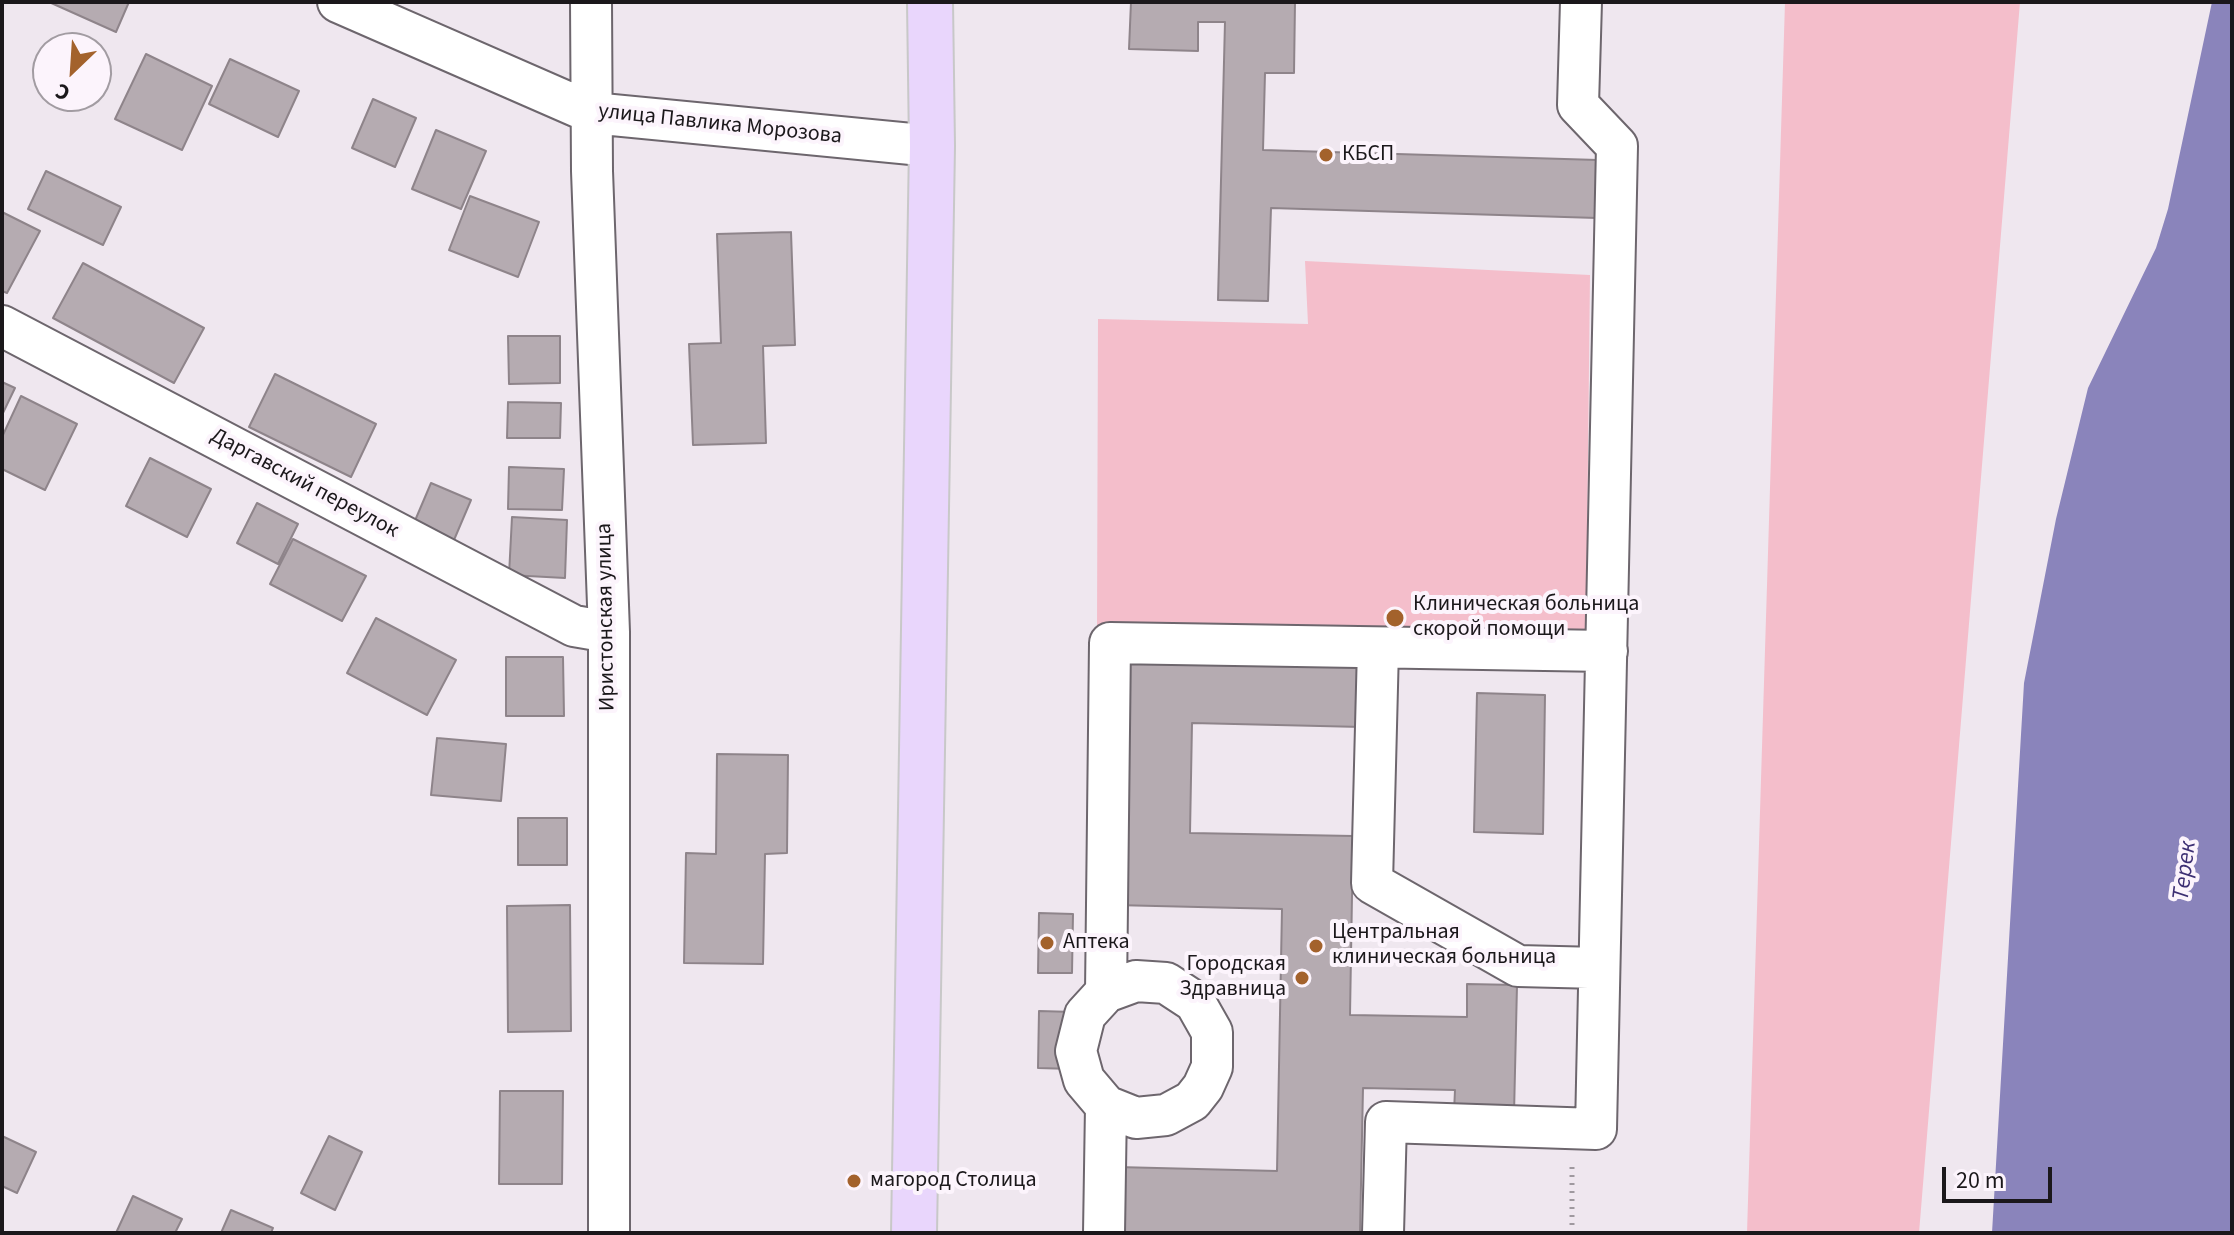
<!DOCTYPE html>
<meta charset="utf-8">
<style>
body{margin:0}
#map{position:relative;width:2234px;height:1235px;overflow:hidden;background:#efe7ef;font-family:"Source Sans 3",sans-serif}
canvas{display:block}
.frame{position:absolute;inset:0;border:4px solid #1b181b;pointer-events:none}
.north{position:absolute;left:32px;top:32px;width:80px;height:80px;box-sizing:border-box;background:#fcf4fc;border:2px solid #a29ca2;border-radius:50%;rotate:205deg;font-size:22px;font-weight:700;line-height:32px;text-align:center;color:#1b181b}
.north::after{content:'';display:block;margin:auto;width:28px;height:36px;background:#a3622c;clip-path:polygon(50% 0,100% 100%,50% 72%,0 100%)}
.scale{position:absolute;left:1942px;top:1167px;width:110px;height:36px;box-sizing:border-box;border:4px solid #1b181b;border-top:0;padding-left:10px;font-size:24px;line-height:28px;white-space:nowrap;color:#1b181b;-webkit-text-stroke:6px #fcf4fc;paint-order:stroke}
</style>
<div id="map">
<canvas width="2234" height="1235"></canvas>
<div class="frame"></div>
<div class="north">С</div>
<div class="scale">20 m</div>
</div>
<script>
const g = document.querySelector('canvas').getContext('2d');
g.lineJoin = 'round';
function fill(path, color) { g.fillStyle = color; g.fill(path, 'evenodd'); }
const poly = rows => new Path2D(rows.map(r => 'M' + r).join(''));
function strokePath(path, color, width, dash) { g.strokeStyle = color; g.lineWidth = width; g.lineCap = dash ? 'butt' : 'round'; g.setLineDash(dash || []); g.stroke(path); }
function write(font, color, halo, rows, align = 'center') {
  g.font = font + ' "Source Sans 3",sans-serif'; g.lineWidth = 8; g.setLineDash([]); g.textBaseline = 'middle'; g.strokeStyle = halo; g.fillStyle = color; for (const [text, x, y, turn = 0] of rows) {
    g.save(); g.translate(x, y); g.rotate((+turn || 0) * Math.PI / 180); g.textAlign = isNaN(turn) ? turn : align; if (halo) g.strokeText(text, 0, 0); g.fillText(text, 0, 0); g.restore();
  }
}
const green = poly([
 [1785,2,2020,2,1919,1233,1747,1233],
 [1305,261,1590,275,1586,634,1097,628,1098,319,1308,324]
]);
const water = poly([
 [2212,2,2232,2,2232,1233,1992,1233,2024,683,2056,519,2088,388,2156,248,2168,209]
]);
const building = poly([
 [49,2,129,2,116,32,49,2],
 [1131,2,1295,2,1294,73,1265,73,1263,150,1598,160,1597,218,1271,208,1268,301,1218,300,1225,22,1198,22,1198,51,1129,49,1131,2],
 [146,54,212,86,182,150,115,119,146,54],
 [230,59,299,91,278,137,209,104,230,59],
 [373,99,416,118,395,167,352,148,373,99],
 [436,130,486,151,461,209,412,189,436,130],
 [46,171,121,207,103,245,28,209,46,171],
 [470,196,539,222,518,277,449,250,470,196],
 [2,212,40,231,7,293,2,291,2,212],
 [791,232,795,345,763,346,766,443,693,445,689,344,721,343,717,234,791,232],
 [83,263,204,328,174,383,53,318,83,263],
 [508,336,560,336,560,383,509,384,508,336],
 [275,374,376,424,351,477,249,427,275,374],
 [2,382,15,388,2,415,2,382],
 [21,396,77,424,45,490,2,469,2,437,21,396],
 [508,402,561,403,560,438,507,438,508,402],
 [150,458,211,489,187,537,126,506,150,458],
 [509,467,564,469,562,510,508,509,509,467],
 [431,483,471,500,451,547,411,530,431,483],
 [257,503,298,524,278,564,237,543,257,503],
 [512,517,567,520,565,578,509,575,512,517],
 [293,539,366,576,342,621,270,584,293,539],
 [376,618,456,660,427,715,347,673,376,618],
 [506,657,563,657,564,716,506,716,506,657],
 [1119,658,1363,664,1362,727,1192,723,1190,833,1353,836,1350,1015,1467,1017,1467,984,1517,985,1514,1114,1454,1112,1455,1090,1363,1088,1360,1233,1116,1233,1117,1167,1277,1171,1282,909,1114,905,1119,658],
 [1477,693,1545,695,1543,834,1474,832,1477,693],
 [437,738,506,744,501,801,431,795,437,738],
 [717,754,788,755,787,853,765,854,763,964,684,963,686,853,716,854,717,754],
 [518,818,567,818,567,865,518,865,518,818],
 [570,905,571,1031,508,1032,507,906,570,905],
 [1039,913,1073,914,1072,973,1038,973,1039,913],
 [1039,1011,1074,1012,1073,1069,1038,1068,1039,1011],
 [500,1091,563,1091,562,1184,499,1184,500,1091],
 [2,1136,36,1152,17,1193,2,1186,2,1136],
 [329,1136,362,1152,335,1210,301,1193,329,1136],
 [133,1196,182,1219,175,1233,116,1233,133,1196],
 [231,1210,273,1228,271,1233,221,1233,231,1210]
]);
const path = poly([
 [1572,1233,1572,1165]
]);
const minor = poly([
 [338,2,592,113,932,146],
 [591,2,592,171,609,632,609,1233],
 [2,326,574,626,609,632],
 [1378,648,1372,883,1518,966,1599,968],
 [1106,992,1110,643,1607,651],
 [1104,1233,1106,1106,1084,1080,1076,1051,1085,1015,1106,992,1136,981,1166,983,1195,1002,1212,1032,1212,1067,1203,1087,1192,1101,1166,1115,1136,1118,1106,1106],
 [1383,1233,1386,1122,1596,1129,1617,146,1578,105,1581,2]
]);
const major = poly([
 [914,1233,932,146,930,2]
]);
const markers = [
 [1326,155,8,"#a3622c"],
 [1395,618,10,"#a3622c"],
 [1047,943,8,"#a3622c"],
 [1316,946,8,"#a3622c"],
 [1302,978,8,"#a3622c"],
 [854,1181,8,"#a3622c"]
];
const streetNames = [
 ["улица Павлика Морозова",720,125,6],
 ["Даргавский переулок",304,484,28],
 ["Иристонская улица",607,617,-91]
];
const poiNames = [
 ["КБСП",1342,155],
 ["Клиническая больница",1413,605],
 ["скорой помощи",1413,630],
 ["Центральная",1332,933],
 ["клиническая больница",1332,958],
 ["Аптека",1063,943],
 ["Городская",1286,965,"right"],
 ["Здравница",1286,990,"right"],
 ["магород Столица",870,1181]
];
const waterNames = [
 ["Терек",2186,871,-83]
];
fill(green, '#f4becb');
fill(water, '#8a84bb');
fill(building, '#b5abb1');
strokePath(building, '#8e848a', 2);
strokePath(minor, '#6d666d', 44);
strokePath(major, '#c8c8c8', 48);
strokePath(path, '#9f999f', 5, [2, 6]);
strokePath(minor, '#fff', 40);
strokePath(major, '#e9d6fc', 44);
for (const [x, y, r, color] of markers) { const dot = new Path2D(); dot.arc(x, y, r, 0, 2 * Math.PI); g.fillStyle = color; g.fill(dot); strokePath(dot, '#fcf4fc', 3); }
write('22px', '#1b181b', '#fcf4fc', streetNames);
write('22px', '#1b181b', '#fcf4fc', poiNames, 'left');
write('italic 24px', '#3d2f73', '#fcf4fc', waterNames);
</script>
